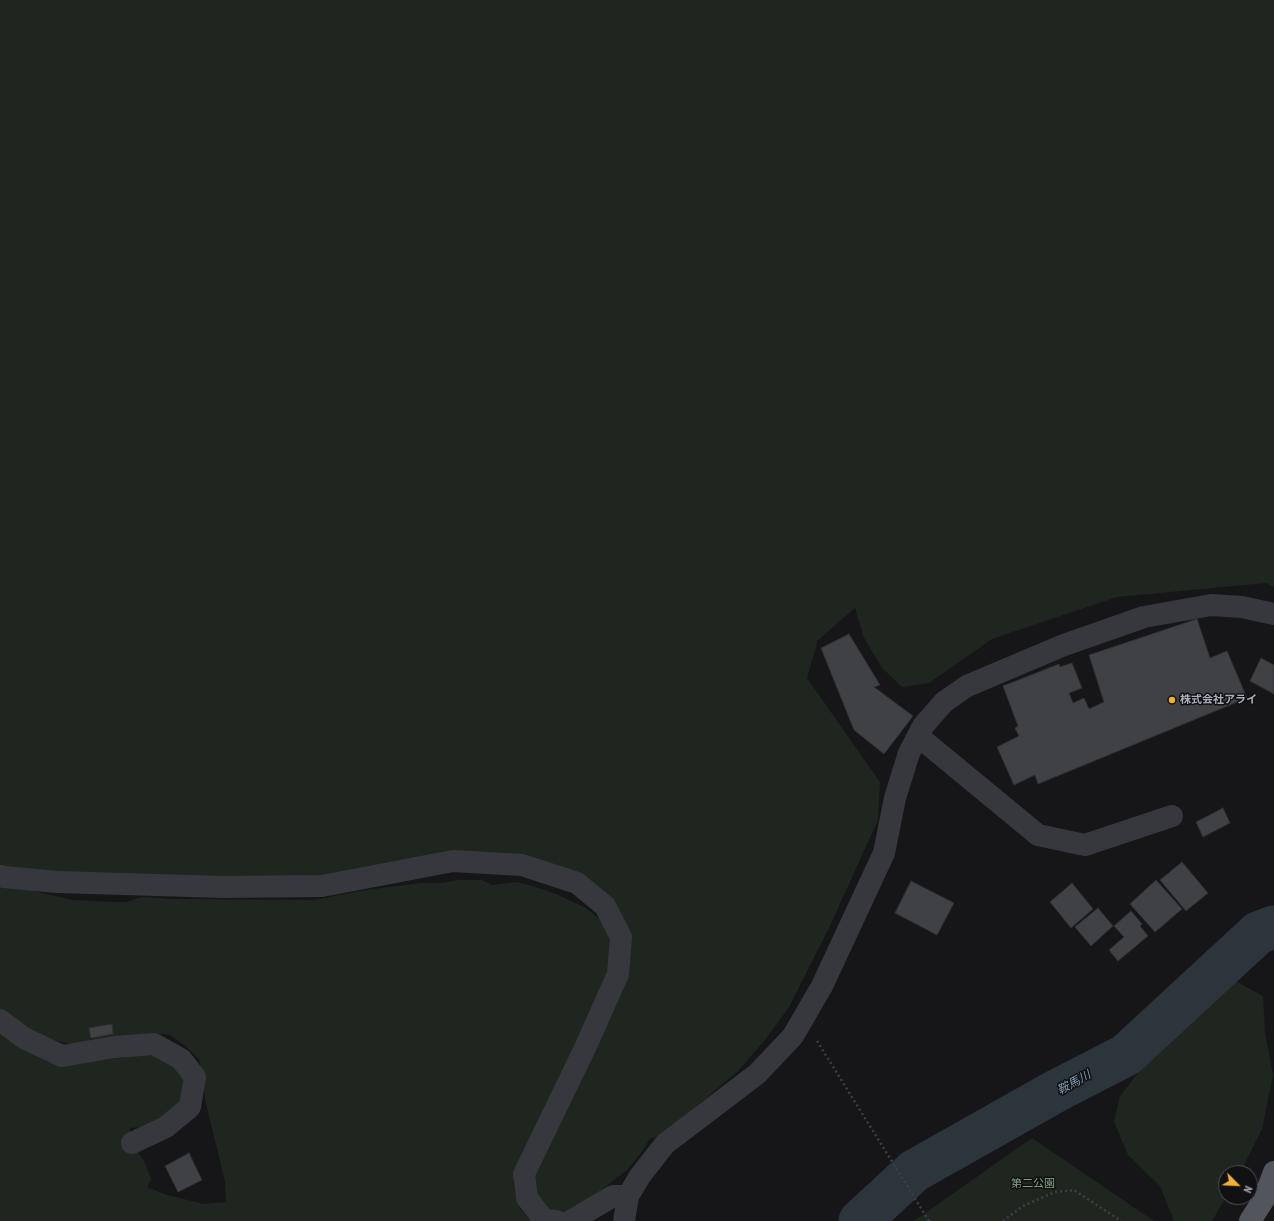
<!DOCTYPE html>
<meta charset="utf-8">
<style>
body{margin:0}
#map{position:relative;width:1274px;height:1221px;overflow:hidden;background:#161618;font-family:"PT Sans Narrow",sans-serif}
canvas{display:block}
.north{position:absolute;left:1218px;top:1165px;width:40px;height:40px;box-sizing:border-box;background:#111113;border:1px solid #4d4f55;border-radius:50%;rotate:114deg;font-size:11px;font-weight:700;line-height:16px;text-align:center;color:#a8adb8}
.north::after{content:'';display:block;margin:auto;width:14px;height:18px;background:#f2b134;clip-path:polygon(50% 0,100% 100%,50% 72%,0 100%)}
</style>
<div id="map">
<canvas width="1274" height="1221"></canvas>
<div class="north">N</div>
</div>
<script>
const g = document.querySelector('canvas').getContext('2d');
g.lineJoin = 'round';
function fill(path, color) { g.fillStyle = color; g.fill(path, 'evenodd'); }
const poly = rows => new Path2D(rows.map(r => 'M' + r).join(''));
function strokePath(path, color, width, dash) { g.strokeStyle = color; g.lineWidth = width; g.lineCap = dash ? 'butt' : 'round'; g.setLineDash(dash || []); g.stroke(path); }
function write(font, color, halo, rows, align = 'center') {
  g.font = font + ' "PT Sans Narrow","Noto Sans JP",sans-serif'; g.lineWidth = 3; g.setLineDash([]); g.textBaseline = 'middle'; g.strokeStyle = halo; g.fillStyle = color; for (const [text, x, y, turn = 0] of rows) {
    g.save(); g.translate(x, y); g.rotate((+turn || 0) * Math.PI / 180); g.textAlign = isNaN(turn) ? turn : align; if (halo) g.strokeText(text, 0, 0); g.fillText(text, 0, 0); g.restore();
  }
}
const green = poly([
 [0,0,1274,0,1274,587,1266,583,1117,597,992,639,929,683,902,687,882,668,864,638,855,608,818,640,807,678,880,782,878,820,829,928,789,1007,765,1040,739,1070,664,1134,650,1139,640,1154,627,1170,605,1187,583,1207,565,1214,550,1211,532,1194,533,1175,625,981,600,898,502,858,293,883,0,869],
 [459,880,482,880,492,885,517,882,533,886,556,894,586,908,608,926,611,958,607,990,542,1121,513,1182,519,1207,531,1221,0,1221,0,1032,48,1062,63,1065,149,1054,176,1065,185,1081,183,1099,153,1126,130,1128,132,1143,145,1163,151,1179,147,1187,167,1195,204,1204,226,1202,225,1182,205,1099,203,1077,199,1059,184,1045,170,1035,154,1033,74,1045,40,1036,0,1010,0,883,72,900,117,902,127,902,141,897,173,899,314,900,366,890,421,883,442,883],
 [1237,982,1263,996,1265,1032,1273,1075,1262,1129,1240,1173,1226,1173,1226,1197,1212,1221,1174,1221,1160,1186,1128,1155,1114,1122,1120,1096,1146,1063,1174,1032,1194,1006,1221,985],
 [1032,1138,1154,1221,914,1221]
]);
const river = poly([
 [860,1221,914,1171,1056,1091,1126,1055,1258,933,1274,927]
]);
const building = poly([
 [1197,619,1210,658,1227,651,1247,698,1038,784,1035,775,1014,785,997,747,1019,736,1015,728,1018,726,1003,686,1059,664,1060,667,1072,663,1082,688,1069,693,1073,703,1084,698,1089,709,1104,702,1089,655,1197,619],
 [849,634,880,685,874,687,913,716,884,754,854,730,821,648,849,634],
 [1261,658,1274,665,1274,694,1250,681,1261,658],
 [1223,808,1230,823,1203,837,1196,822,1223,808],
 [1182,862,1208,893,1186,911,1160,880,1182,862],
 [1156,880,1182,909,1155,932,1130,904,1156,880],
 [911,881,954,903,937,935,895,913,911,881],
 [1072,883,1093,909,1071,928,1050,902,1072,883],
 [1098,908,1113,926,1091,946,1075,927,1098,908],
 [1131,911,1142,924,1140,926,1148,936,1118,961,1109,950,1124,937,1114,926,1131,911],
 [112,1024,113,1034,91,1038,89,1028,112,1024],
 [189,1153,202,1180,178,1192,165,1166,189,1153]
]);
const path = poly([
 [817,1041,929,1221],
 [1003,1221,1023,1206,1055,1192,1074,1190,1121,1221]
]);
const minor = poly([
 [918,736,1038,835,1085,845,1172,816],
 [0,876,4,877,57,882,223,887,322,886,453,861,522,865,577,883,605,906,621,937,618,974,585,1048,524,1174,527,1198,544,1220,556,1221],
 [0,1020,24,1038,62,1056,115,1047,154,1044,181,1059,195,1077,190,1107,166,1127,132,1143],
 [571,1221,613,1196,628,1196],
 [624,1221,628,1196,640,1176,665,1144,757,1074,793,1036,822,986,884,853,895,798,909,753,923,726,944,702,967,686,1064,645,1144,617,1211,605,1242,607,1274,614]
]);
const major = poly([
 [1250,1221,1264,1199,1274,1172]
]);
const markers = [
 [1172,700,4,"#f2b134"]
];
const poiNames = [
 ["株式会社アライ",1180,700]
];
const parkNames = [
 ["第二公園",1033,1184]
];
const waterNames = [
 ["鞍馬川",1074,1083,-29]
];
fill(green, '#1e261f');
strokePath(river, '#2c353c', 43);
fill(building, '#404145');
strokePath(building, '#303034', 1);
strokePath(path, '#3d3f44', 2.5, [2, 3]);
strokePath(minor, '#37383d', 22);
strokePath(major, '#53555c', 22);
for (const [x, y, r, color] of markers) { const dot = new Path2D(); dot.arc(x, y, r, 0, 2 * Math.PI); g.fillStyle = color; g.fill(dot); strokePath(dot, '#111113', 1.5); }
write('bold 11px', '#a8adb8', '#111113', poiNames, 'left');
write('11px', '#7fa381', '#111113', parkNames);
write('italic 12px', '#7f9bb3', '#111113', waterNames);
</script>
